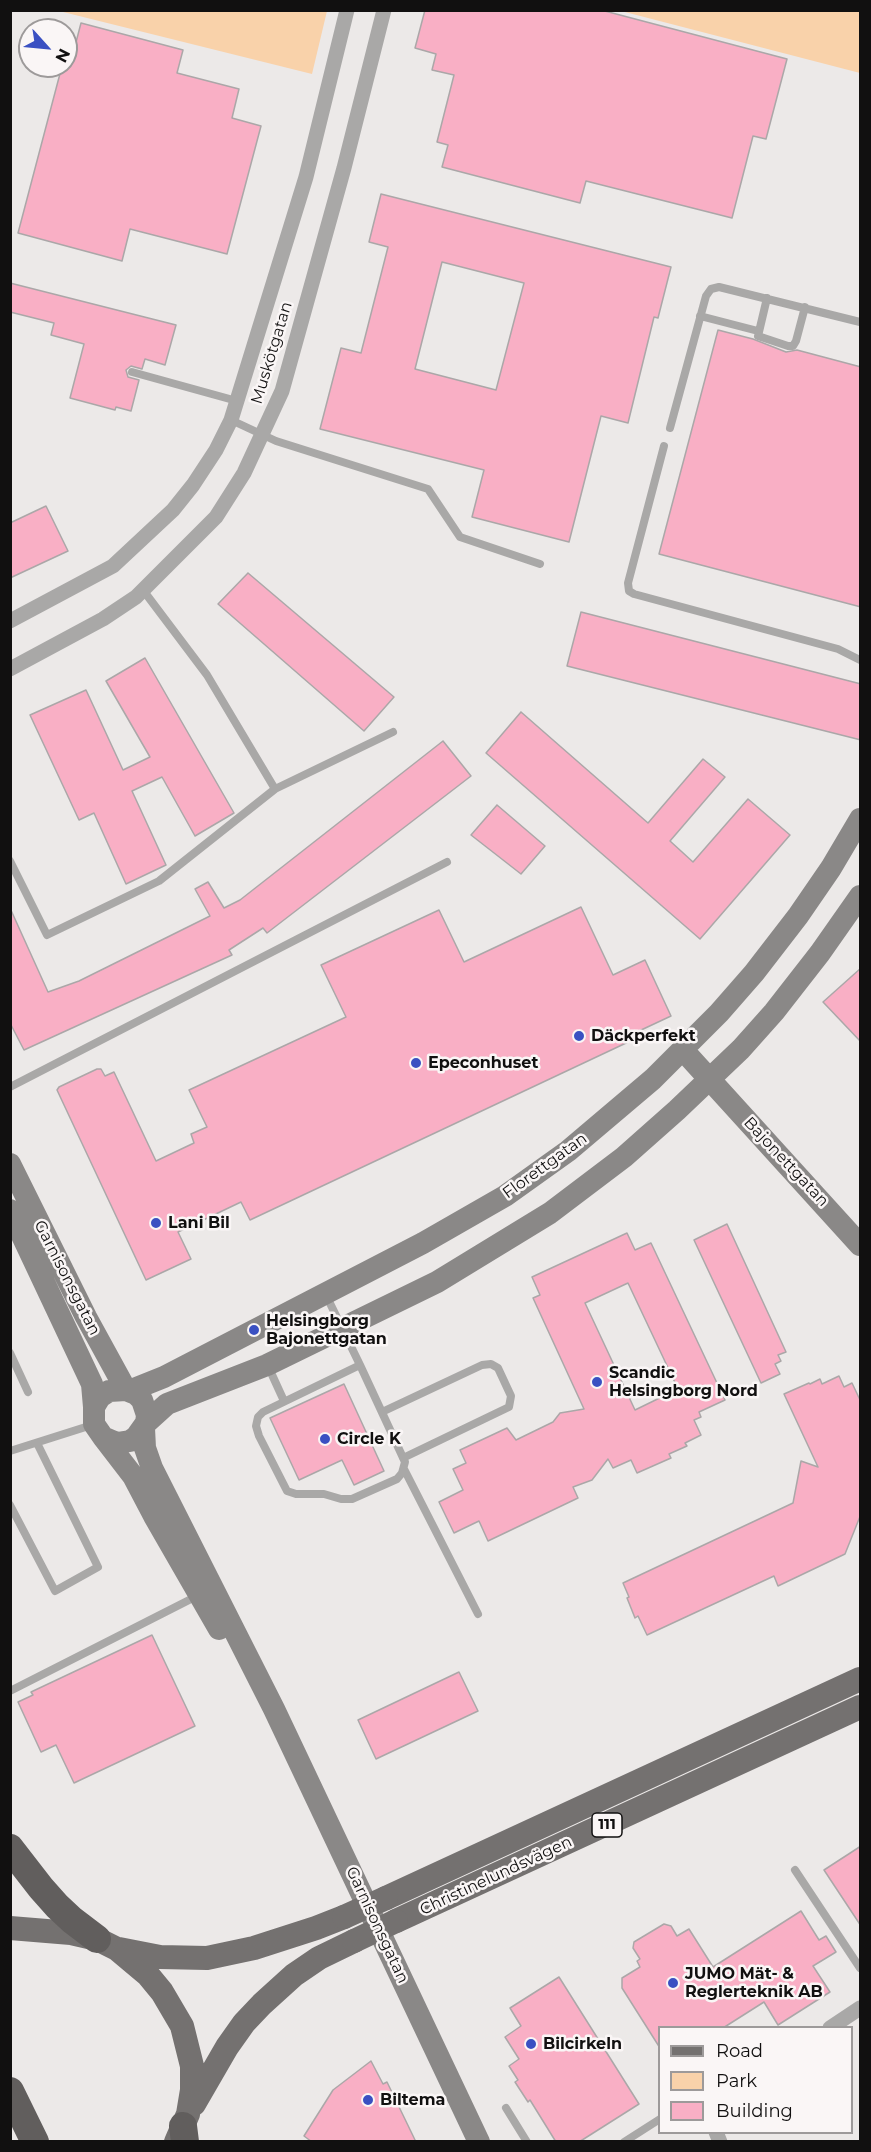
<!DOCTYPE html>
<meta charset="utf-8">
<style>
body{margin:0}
#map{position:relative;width:871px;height:2152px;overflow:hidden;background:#ece9e8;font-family:Montserrat,sans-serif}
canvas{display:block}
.frame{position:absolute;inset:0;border:12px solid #111010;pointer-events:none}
.legend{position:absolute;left:658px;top:2026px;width:195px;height:108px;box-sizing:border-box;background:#faf6f6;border:2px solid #9d9a9a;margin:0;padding:8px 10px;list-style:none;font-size:18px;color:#111010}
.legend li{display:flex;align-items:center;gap:12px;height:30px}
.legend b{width:30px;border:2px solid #9d9a9a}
.north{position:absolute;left:18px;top:18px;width:60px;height:60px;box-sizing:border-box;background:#faf6f6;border:2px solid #9d9a9a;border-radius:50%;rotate:117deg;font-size:16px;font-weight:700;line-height:24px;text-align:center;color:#111010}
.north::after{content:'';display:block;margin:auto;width:21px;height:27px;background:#3a50c2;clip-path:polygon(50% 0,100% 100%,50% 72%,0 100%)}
</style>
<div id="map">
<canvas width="871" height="2152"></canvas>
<div class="frame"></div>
<ul class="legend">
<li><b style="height:8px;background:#747170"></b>Road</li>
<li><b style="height:16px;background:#f9d2aa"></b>Park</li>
<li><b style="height:16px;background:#f9afc5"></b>Building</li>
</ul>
<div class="north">N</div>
</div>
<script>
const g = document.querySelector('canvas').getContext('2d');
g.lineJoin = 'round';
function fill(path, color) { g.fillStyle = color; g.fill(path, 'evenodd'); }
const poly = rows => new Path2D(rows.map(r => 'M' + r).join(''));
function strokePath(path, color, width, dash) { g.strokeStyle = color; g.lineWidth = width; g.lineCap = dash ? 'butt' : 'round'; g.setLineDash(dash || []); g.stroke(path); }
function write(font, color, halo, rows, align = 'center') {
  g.font = font + ' Montserrat,sans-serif'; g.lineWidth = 5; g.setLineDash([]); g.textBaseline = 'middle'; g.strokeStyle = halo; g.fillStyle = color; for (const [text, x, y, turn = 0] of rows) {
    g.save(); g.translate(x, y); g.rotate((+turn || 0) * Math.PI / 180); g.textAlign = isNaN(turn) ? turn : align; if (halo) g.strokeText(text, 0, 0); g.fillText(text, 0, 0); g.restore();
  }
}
const green = poly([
 [59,11,327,10,327,11,312,74],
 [621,11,860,11,860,73]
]);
const building = poly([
 [425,10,601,10,787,59,766,139,753,136,732,218,586,181,580,203,442,167,448,145,437,142,454,75,432,70,436,54,415,48,425,10],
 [81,23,183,50,177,73,239,89,232,118,261,126,227,254,130,229,122,261,18,233,62,66,66,66,66,48,74,50,81,23],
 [381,194,671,267,658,318,654,317,628,423,601,416,569,542,472,517,484,470,320,429,341,348,361,353,388,247,369,242,381,194],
 [442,262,524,283,496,390,415,369,442,262],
 [10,283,176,325,165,365,145,359,142,369,131,366,126,370,128,377,139,380,131,411,116,407,115,410,70,398,84,344,51,335,54,323,10,312,10,283],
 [718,330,753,339,786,352,797,350,861,367,861,607,659,554,718,330],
 [46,506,68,551,10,578,10,523,46,506],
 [248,573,394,697,364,731,218,604,248,573],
 [581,612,861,684,861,740,567,666,581,612],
 [145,658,234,813,195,836,162,777,132,791,166,865,126,884,94,813,79,820,30,715,86,690,123,770,150,757,106,681,145,658],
 [521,712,648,823,703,759,725,777,670,841,693,862,748,799,790,835,700,939,486,753,521,712],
 [443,741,471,776,267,933,263,928,229,950,232,955,24,1050,10,1023,10,908,48,992,79,981,210,916,195,889,208,882,224,908,240,900,443,741],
 [497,805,545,846,521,874,471,835,497,805],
 [581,907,613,975,645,960,671,1016,639,1031,641,1036,250,1220,241,1202,178,1232,191,1259,146,1280,57,1090,59,1087,97,1069,101,1069,105,1076,114,1072,156,1161,194,1143,191,1134,207,1127,189,1090,346,1017,321,965,439,910,464,962,581,907],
 [861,968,861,1042,823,1002,861,968],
 [727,1224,786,1352,778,1355,781,1361,775,1364,780,1374,761,1383,694,1240,727,1224],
 [627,1233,635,1250,651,1243,725,1400,699,1412,701,1417,694,1420,701,1435,685,1443,687,1446,669,1454,671,1458,637,1473,631,1460,613,1468,608,1459,592,1480,573,1487,578,1498,488,1541,479,1521,454,1533,439,1502,463,1490,453,1469,466,1463,460,1450,507,1428,516,1440,553,1422,560,1413,584,1409,533,1298,540,1295,532,1277,627,1233],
 [628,1283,678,1389,635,1410,585,1303,628,1283],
 [839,1376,844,1387,852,1383,861,1402,861,1514,845,1554,778,1586,774,1576,647,1635,638,1616,635,1618,627,1598,629,1597,623,1583,793,1503,801,1461,818,1467,784,1394,809,1383,810,1384,820,1379,822,1384,839,1376],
 [344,1384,384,1471,354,1485,342,1460,299,1480,270,1418,344,1384],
 [152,1635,195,1726,74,1783,56,1745,41,1752,18,1702,33,1695,31,1692,152,1635],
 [459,1672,478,1711,376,1759,358,1720,459,1672],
 [861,1846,861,1926,824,1870,861,1846],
 [801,1911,819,1940,826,1936,836,1952,813,1966,830,1992,778,2025,764,2002,723,2028,660,2028,660,2048,622,1988,622,1978,640,1967,637,1961,640,1959,633,1948,634,1942,664,1924,671,1926,677,1936,689,1929,713,1967,801,1911],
 [559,1977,639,2104,579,2142,556,2142,530,2100,528,2102,515,2082,518,2080,509,2066,519,2059,505,2037,521,2026,510,2008,559,1977],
 [371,2061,383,2084,387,2082,416,2142,312,2142,304,2136,333,2090,371,2061]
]);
const lane = poly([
 [767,298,758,336,788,346,793,346,796,341,805,307],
 [700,316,758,331],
 [132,372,237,401],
 [231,420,276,441,428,489,460,537,540,564],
 [670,428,706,296,711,289,719,287,860,322],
 [664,446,628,583,629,591,634,594,838,649,860,660],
 [275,789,393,732],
 [10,861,47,935,159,881,275,789,207,675,143,590],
 [10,1087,447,862],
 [326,1295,360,1365,263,1412,258,1417,256,1426,259,1436,287,1491,296,1494,324,1494,341,1499,352,1499,397,1479,402,1473,405,1462,360,1365],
 [10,1353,28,1392],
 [268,1366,284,1401],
 [382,1412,482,1365,491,1364,498,1368,511,1396,509,1407,403,1458],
 [10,1451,92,1425],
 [404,1469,478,1614],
 [10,1505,55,1591,98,1567,37,1443],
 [10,1691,197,1596],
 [795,1870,860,1968],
 [506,2108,527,2142],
 [624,2142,660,2119]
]);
const street = poly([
 [10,621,113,566,173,510,193,485,216,450,231,420,306,177,347,10],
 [10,669,103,619,136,597,216,517,244,473,282,391,344,168,384,10],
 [830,2028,860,2008],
 [716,2132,720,2142]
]);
const secondary = poly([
 [683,1050,860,1245],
 [10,1164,86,1317,126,1390],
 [10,1210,92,1384,94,1407],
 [129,1391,164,1377,423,1243,505,1196,568,1151,653,1079,719,1013,754,973,798,916,831,868,860,819],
 [146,1423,147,1415,142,1400,136,1394,126,1390,109,1391,100,1397,94,1407,94,1424,103,1437,117,1443,130,1441,136,1437,146,1423,167,1404,267,1365,437,1282,550,1213,624,1157,677,1110,741,1049,774,1012,820,953,860,896],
 [144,1428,145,1448,152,1468,274,1709,479,2142],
 [103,1437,133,1476,154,1516,219,1629]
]);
const primary = poly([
 [386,1898,860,1679],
 [396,1921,860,1707],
 [10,1928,71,1933,97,1939,117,1949,148,1975,162,1992,182,2026,192,2066,192,2090,188,2114,176,2142],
 [119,1949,160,1957,207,1958,254,1948,316,1928,344,1917],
 [194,2104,227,2047,244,2023,262,2004,294,1975,319,1958,354,1941]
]);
const highway = poly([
 [10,1848,41,1888,57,1906,72,1920,97,1939],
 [10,2091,35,2142],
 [183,2126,185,2142]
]);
const primaryBridge = poly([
 [344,1917,386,1898],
 [354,1941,396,1921]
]);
const markers = [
 [579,1036,6,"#3a50c2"],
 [416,1063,6,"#3a50c2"],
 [156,1223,6,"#3a50c2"],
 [254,1330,6,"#3a50c2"],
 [597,1382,6,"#3a50c2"],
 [325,1439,6,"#3a50c2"],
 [673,1983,6,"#3a50c2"],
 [531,2044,6,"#3a50c2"],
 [368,2100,6,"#3a50c2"]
];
const shields = [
 [607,1825,30]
];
const shieldNames = [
 ["111",607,1825]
];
const streetNames = [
 ["Muskötgatan",272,353,-73],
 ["Bajonettgatan",786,1162,47],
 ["Florettgatan",545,1166,-36],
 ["Garnisonsgatan",67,1278,63],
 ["Christinelundsvägen",496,1876,-25],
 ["Garnisonsgatan",377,1925,65]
];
const poiNames = [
 ["Däckperfekt",591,1036],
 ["Epeconhuset",428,1063],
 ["Lani Bil",168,1223],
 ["Helsingborg",266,1321],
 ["Bajonettgatan",266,1339],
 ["Scandic",609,1373],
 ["Helsingborg Nord",609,1391],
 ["Circle K",337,1439],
 ["JUMO Mät- &",685,1974],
 ["Reglerteknik AB",685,1992],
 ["Bilcirkeln",543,2044],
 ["Biltema",380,2100]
];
fill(green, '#f9d2aa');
fill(building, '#f9afc5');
strokePath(building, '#aba7a8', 1.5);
strokePath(lane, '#a9a8a7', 8);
strokePath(street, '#a9a8a7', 15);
strokePath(secondary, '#8a8887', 22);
strokePath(primary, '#747170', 24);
strokePath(highway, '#615e5d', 28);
strokePath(primaryBridge, '#747170', 24);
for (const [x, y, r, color] of markers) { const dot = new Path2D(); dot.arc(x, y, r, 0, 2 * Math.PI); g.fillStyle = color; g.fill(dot); strokePath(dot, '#faf6f6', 2); }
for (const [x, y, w] of shields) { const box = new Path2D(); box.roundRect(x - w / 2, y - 12, w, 24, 4.5); g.fillStyle = '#faf6f6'; g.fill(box); strokePath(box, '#111010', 1.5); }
write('bold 15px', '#111010', null, shieldNames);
write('16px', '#111010', '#faf6f6', streetNames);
write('bold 16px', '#111010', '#faf6f6', poiNames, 'left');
</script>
